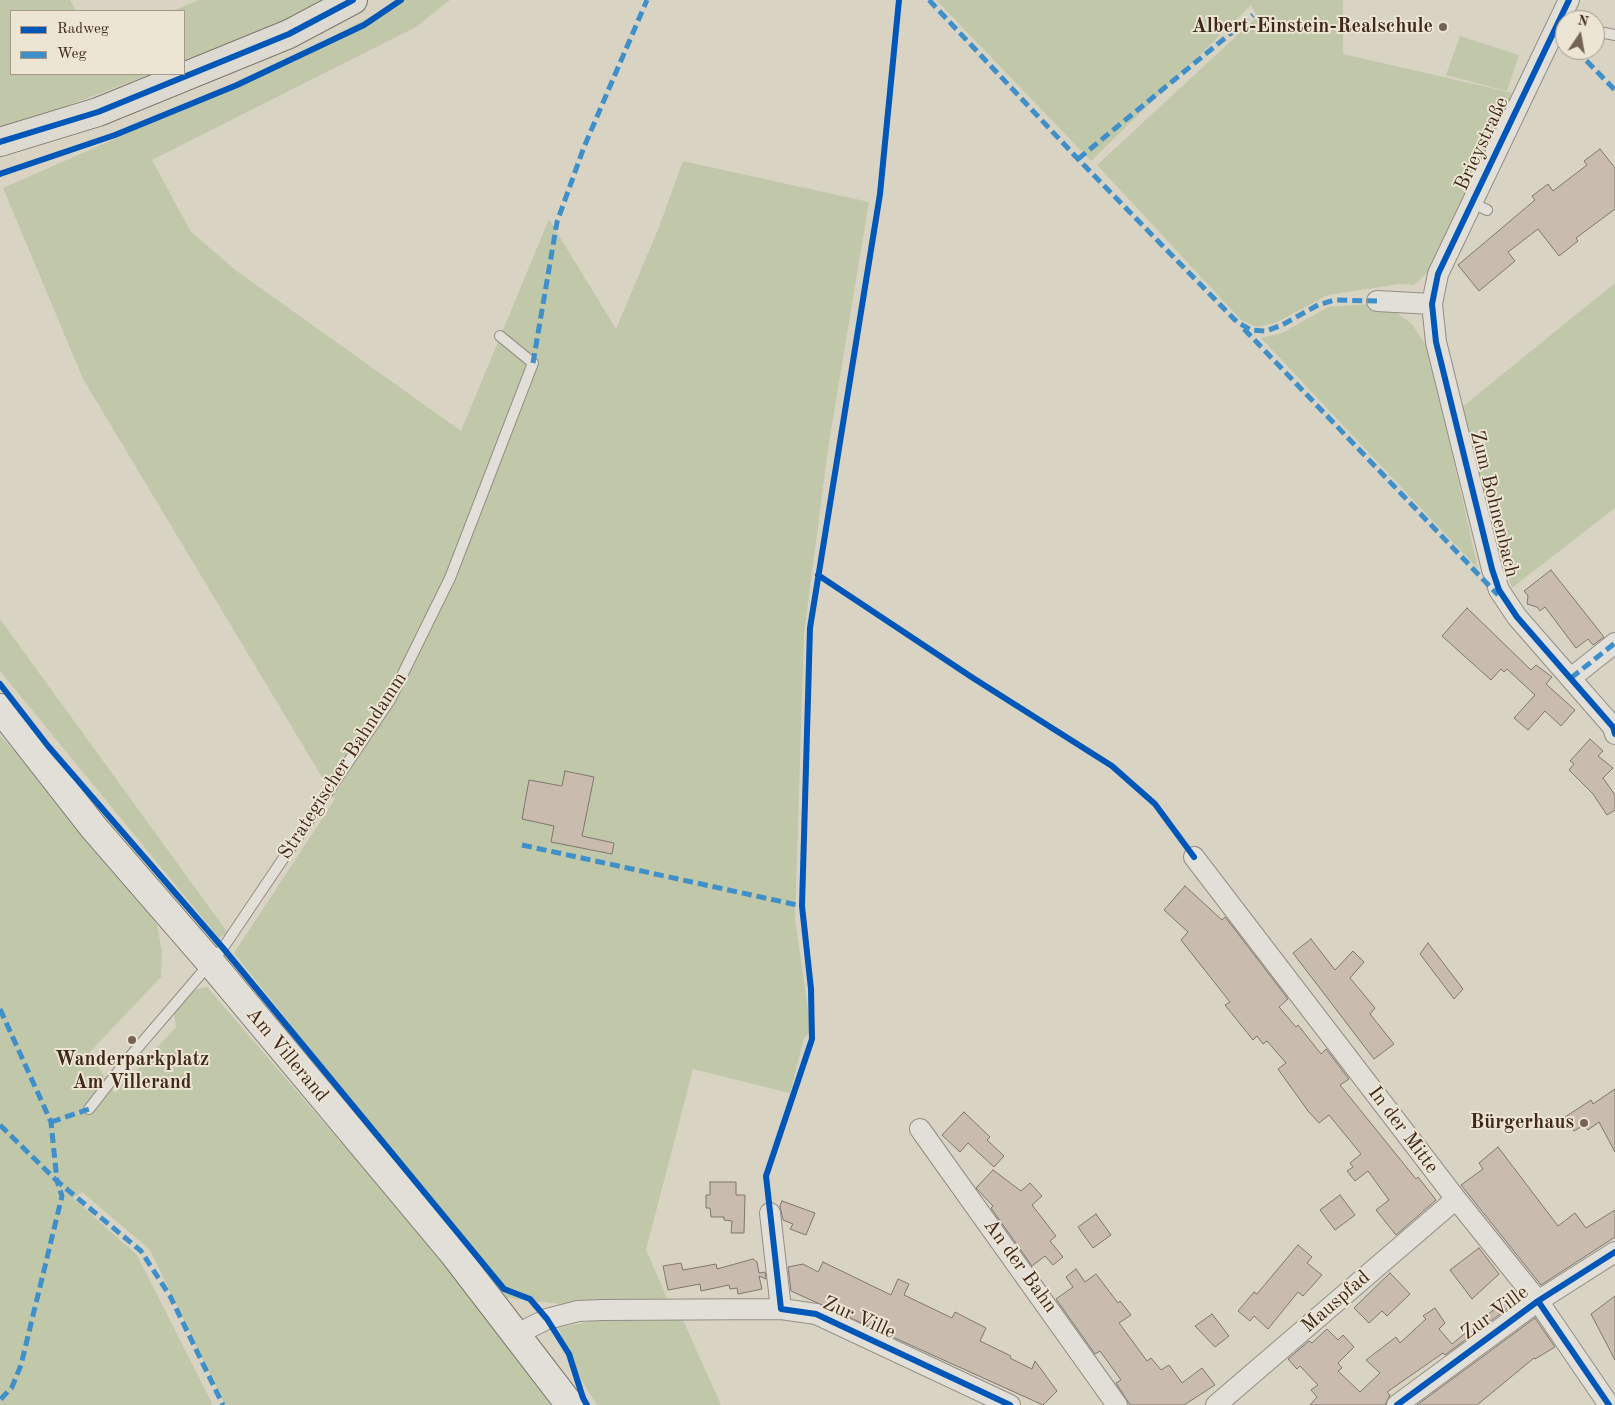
<!DOCTYPE html>
<meta charset="utf-8">
<style>
body{margin:0}
#map{position:relative;width:1615px;height:1405px;overflow:hidden;background:#d9d3c4;font-family:"Old Standard TT",serif}
canvas{display:block}
.legend{position:absolute;left:10px;top:10px;width:175px;height:65px;box-sizing:border-box;background:#ece5d3;border:1px solid #a79989;margin:0;padding:6px 9px;list-style:none;font-size:15px;color:#3f271b}
.legend li{display:flex;align-items:center;gap:10px;height:25px}
.legend b{width:25px;border:1px solid #a79989}
.north{position:absolute;left:1555px;top:10px;width:50px;height:50px;box-sizing:border-box;background:#ece5d3;border:1px solid #a79989;border-radius:50%;rotate:12deg;font-size:14px;font-weight:700;line-height:20px;text-align:center;color:#3f271b}
.north::after{content:'';display:block;margin:auto;width:18px;height:22px;background:#756356;clip-path:polygon(50% 0,100% 100%,50% 72%,0 100%)}
</style>
<div id="map">
<canvas width="1615" height="1405"></canvas>
<ul class="legend">
<li><b style="height:6px;background:#0057b8"></b>Radweg</li>
<li><b style="height:6px;background:#3f8fc9"></b>Weg</li>
</ul>
<div class="north">N</div>
</div>
<script>
const g = document.querySelector('canvas').getContext('2d');
g.lineJoin = 'round';
function fill(path, color) { g.fillStyle = color; g.fill(path, 'evenodd'); }
const poly = rows => new Path2D(rows.map(r => 'M' + r).join(''));
function strokePath(path, color, width, dash) { g.strokeStyle = color; g.lineWidth = width; g.lineCap = dash ? 'butt' : 'round'; g.setLineDash(dash || []); g.stroke(path); }
function write(font, color, halo, rows, align = 'center') {
  g.font = font + ' "Old Standard TT",serif'; g.lineWidth = 4; g.setLineDash([]); g.textBaseline = 'middle'; g.strokeStyle = halo; g.fillStyle = color; for (const [text, x, y, turn = 0] of rows) {
    g.save(); g.translate(x, y); g.rotate((+turn || 0) * Math.PI / 180); g.textAlign = isNaN(turn) ? turn : align; if (halo) g.strokeText(text, 0, 0); g.fillText(text, 0, 0); g.restore();
  }
}
const green = poly([
 [0,0,70,0,76,11,11,11,11,74,150,74,0,132],
 [199,0,339,0,184,61,184,11,172,11],
 [401,0,450,0,416,27,152,160,191,232,238,272,461,431,549,219,616,329,659,227,683,161,869,202,828,449,804,634,795,919,811,1031,804,1038,790,1093,693,1069,646,1250,668,1300,562,1304,507,1298,234,953,335,799,83,379,3,188,265,73],
 [936,0,1343,0,1343,54,1513,93,1429,271,1414,285,1399,284,1328,295,1275,323,1257,327,1241,320,1097,165,1257,17,1251,5,1091,161],
 [1460,36,1519,55,1507,91,1446,75],
 [1615,283,1615,508,1512,588,1501,557,1462,407],
 [1370,304,1397,313,1412,324,1429,350,1478,569,1261,338,1282,333,1328,307],
 [0,619,228,933,219,938,0,671],
 [0,735,50,791,157,924,162,952,161,977,89,1053,115,1093,176,1027,174,1013,180,1002,193,990,207,987,507,1335,550,1405,225,1405,150,1250,82,1192,73,1198,137,1255,213,1405,0,1405],
 [682,1318,721,1405,597,1405,580,1378,558,1328,601,1319]
]);
const building = poly([
 [1600,149,1615,168,1615,209,1576,238,1578,241,1559,256,1538,229,1508,252,1515,261,1479,291,1458,265,1535,200,1532,196,1548,184,1553,191,1587,165,1584,161,1600,149],
 [1551,570,1604,637,1593,645,1588,639,1576,648,1545,607,1540,611,1537,607,1527,604,1528,596,1524,591,1551,570],
 [1467,608,1531,670,1536,665,1552,677,1546,684,1575,710,1561,726,1545,711,1528,730,1514,718,1535,695,1507,669,1504,672,1501,669,1491,680,1442,636,1467,608],
 [1590,739,1603,751,1598,756,1613,768,1603,778,1615,795,1615,810,1607,815,1593,794,1569,770,1574,764,1570,761,1590,739],
 [565,771,594,777,582,836,614,843,612,854,551,842,554,826,522,819,529,780,562,786,565,771],
 [1185,886,1222,920,1225,917,1236,931,1288,999,1279,1007,1296,1027,1298,1025,1321,1054,1326,1049,1349,1079,1340,1085,1416,1179,1418,1177,1436,1200,1396,1235,1376,1210,1389,1200,1368,1171,1355,1181,1347,1171,1353,1167,1350,1163,1361,1154,1329,1115,1319,1123,1308,1111,1278,1069,1286,1063,1267,1041,1263,1044,1257,1036,1253,1040,1225,1005,1230,1002,1181,940,1188,932,1164,910,1185,886],
 [1311,939,1335,970,1353,951,1364,962,1350,978,1375,1008,1370,1014,1394,1044,1374,1059,1293,953,1311,939],
 [1428,943,1463,989,1454,999,1420,954,1428,943],
 [1615,1089,1615,1152,1599,1122,1588,1130,1584,1125,1574,1131,1565,1117,1591,1100,1593,1104,1615,1089],
 [964,1112,990,1137,987,1140,1004,1156,994,1167,968,1143,960,1152,942,1135,964,1112],
 [1498,1147,1558,1226,1575,1213,1586,1228,1615,1210,1615,1237,1541,1285,1461,1185,1483,1169,1479,1163,1498,1147],
 [993,1170,1021,1191,1030,1183,1042,1196,1032,1205,1056,1236,1050,1241,1063,1257,1053,1265,1045,1256,1032,1266,991,1208,993,1206,976,1188,993,1170],
 [710,1182,736,1182,736,1195,745,1195,744,1233,731,1233,732,1221,724,1220,724,1217,711,1217,710,1208,706,1208,706,1195,710,1195,710,1182],
 [1340,1195,1355,1215,1335,1230,1320,1210,1340,1195],
 [782,1201,815,1213,806,1235,790,1229,793,1224,783,1220,780,1206,782,1201],
 [1096,1214,1111,1235,1093,1248,1078,1227,1096,1214],
 [1298,1245,1312,1257,1307,1263,1322,1275,1303,1296,1298,1292,1268,1329,1254,1316,1250,1321,1238,1311,1254,1292,1257,1294,1298,1245],
 [1479,1248,1499,1274,1472,1299,1450,1270,1479,1248],
 [753,1259,757,1262,759,1273,765,1272,766,1279,759,1276,762,1289,738,1294,737,1288,730,1289,729,1285,701,1291,700,1284,668,1290,663,1266,681,1263,683,1270,716,1264,717,1269,753,1259],
 [823,1262,891,1295,898,1279,909,1284,904,1295,952,1318,955,1312,986,1328,980,1341,1011,1356,1010,1358,1032,1369,1035,1361,1057,1391,1043,1405,791,1291,788,1267,803,1264,818,1272,823,1262],
 [1076,1269,1085,1282,1096,1274,1118,1303,1120,1301,1131,1315,1119,1323,1147,1361,1151,1358,1161,1370,1169,1365,1182,1383,1202,1368,1215,1385,1184,1405,1130,1405,1116,1383,1121,1380,1100,1351,1095,1354,1056,1299,1073,1287,1066,1277,1076,1269],
 [1390,1273,1410,1294,1387,1316,1382,1311,1369,1323,1354,1308,1390,1273],
 [1514,1293,1519,1300,1445,1355,1443,1353,1387,1392,1390,1395,1385,1405,1310,1405,1317,1397,1311,1390,1318,1385,1300,1366,1297,1369,1288,1359,1309,1341,1312,1343,1327,1329,1338,1340,1343,1335,1354,1347,1338,1363,1342,1368,1338,1371,1360,1392,1380,1373,1366,1360,1396,1337,1400,1343,1426,1319,1423,1316,1435,1308,1445,1323,1439,1329,1452,1344,1514,1293],
 [1615,1296,1615,1360,1591,1314,1615,1296],
 [1212,1314,1229,1336,1215,1347,1195,1326,1212,1314],
 [1535,1318,1555,1347,1535,1359,1534,1358,1477,1405,1417,1405,1535,1318]
]);
const service = poly([
 [1595,31,1615,35],
 [1472,203,1487,210],
 [89,1109,128,1059,223,948,390,700,450,578,533,363,500,336]
]);
const minor = poly([
 [1569,0,1438,274,1432,304,1436,342,1492,569,1499,590,1517,617,1613,727,1615,734],
 [1377,301,1432,304],
 [1571,678,1615,643],
 [1194,857,1456,1199,1538,1301,1609,1405],
 [920,1129,1117,1405],
 [770,1213,781,1309],
 [517,1334,547,1319,578,1311,602,1310,781,1309,816,1314,1010,1405],
 [1216,1405,1456,1199],
 [1397,1405,1538,1301,1615,1252]
]);
const secondary = poly([
 [0,708,94,828,211,963,454,1254,570,1405]
]);
const primary = poly([
 [0,142,98,112,289,34,353,0]
]);
const quiet = poly([
 [929,0,1078,159,1237,322,1251,330,1266,331,1282,325,1318,305,1334,300,1377,301],
 [1555,29,1565,39],
 [1576,50,1615,90],
 [1078,159,1253,15],
 [1244,329,1498,595],
 [533,363,557,222,584,147,647,0],
 [1571,678,1615,643],
 [522,845,802,906],
 [0,1009,51,1122,57,1181,141,1251,170,1296,223,1405],
 [51,1122,89,1109],
 [0,1125,57,1181,62,1196,21,1365,12,1387,0,1400]
]);
const cycleway = poly([
 [899,0,880,194,810,628,802,906,811,989,812,1039,766,1176,781,1309,816,1314,1010,1405],
 [1569,0,1438,274,1432,304,1436,342,1492,569,1499,590,1517,617,1613,727,1615,734],
 [0,142,98,112,289,34,353,0],
 [0,174,115,135,237,85,364,25,401,0],
 [818,575,973,678,1112,766,1155,804,1194,857],
 [0,684,48,746,223,948,504,1289,530,1299,547,1319,569,1354,583,1398,587,1405],
 [1538,1301,1609,1405],
 [1397,1405,1538,1301,1615,1252]
]);
const markers = [
 [1443,27,5,"#756356"],
 [132,1040,5,"#756356"],
 [1584,1123,5,"#756356"]
];
const poiNames = [
 ["Albert-Einstein-Realschule",1433,27],
 ["Wanderparkplatz",132,1060,"center"],
 ["Am Villerand",132,1083,"center"],
 ["Bürgerhaus",1574,1123]
];
const streetNames = [
 ["Brieystraße",1482,144,-65],
 ["Zum Bohnenbach",1494,504,76],
 ["Strategischer Bahndamm",343,766,-57],
 ["Am Villerand",287,1055,50],
 ["In der Mitte",1403,1130,53],
 ["An der Bahn",1020,1266,54],
 ["Mauspfad",1336,1302,-41],
 ["Zur Ville",1495,1313,-36],
 ["Zur Ville",859,1318,24]
];
fill(green, '#c1c8aa');
fill(building, '#cabbaf');
strokePath(building, '#7e776e', 1);
strokePath(service, '#948e84', 12);
strokePath(minor, '#948e84', 22);
strokePath(secondary, '#7e776e', 30);
strokePath(primary, '#7e776e', 30);
strokePath(service, '#e2dfd8', 10);
strokePath(minor, '#e2dfd8', 20);
strokePath(secondary, '#e2dfd8', 28);
strokePath(primary, '#dddad1', 28);
strokePath(quiet, '#3f8fc9', 5, [10, 5]);
strokePath(cycleway, '#0057b8', 6);
for (const [x, y, r, color] of markers) { const dot = new Path2D(); dot.arc(x, y, r, 0, 2 * Math.PI); g.fillStyle = color; g.fill(dot); strokePath(dot, '#ece5d3', 2); }
write('bold 20px', '#3f271b', '#ece5d3', poiNames, 'right');
write('20px', '#3f271b', '#ece5d3', streetNames);
</script>
